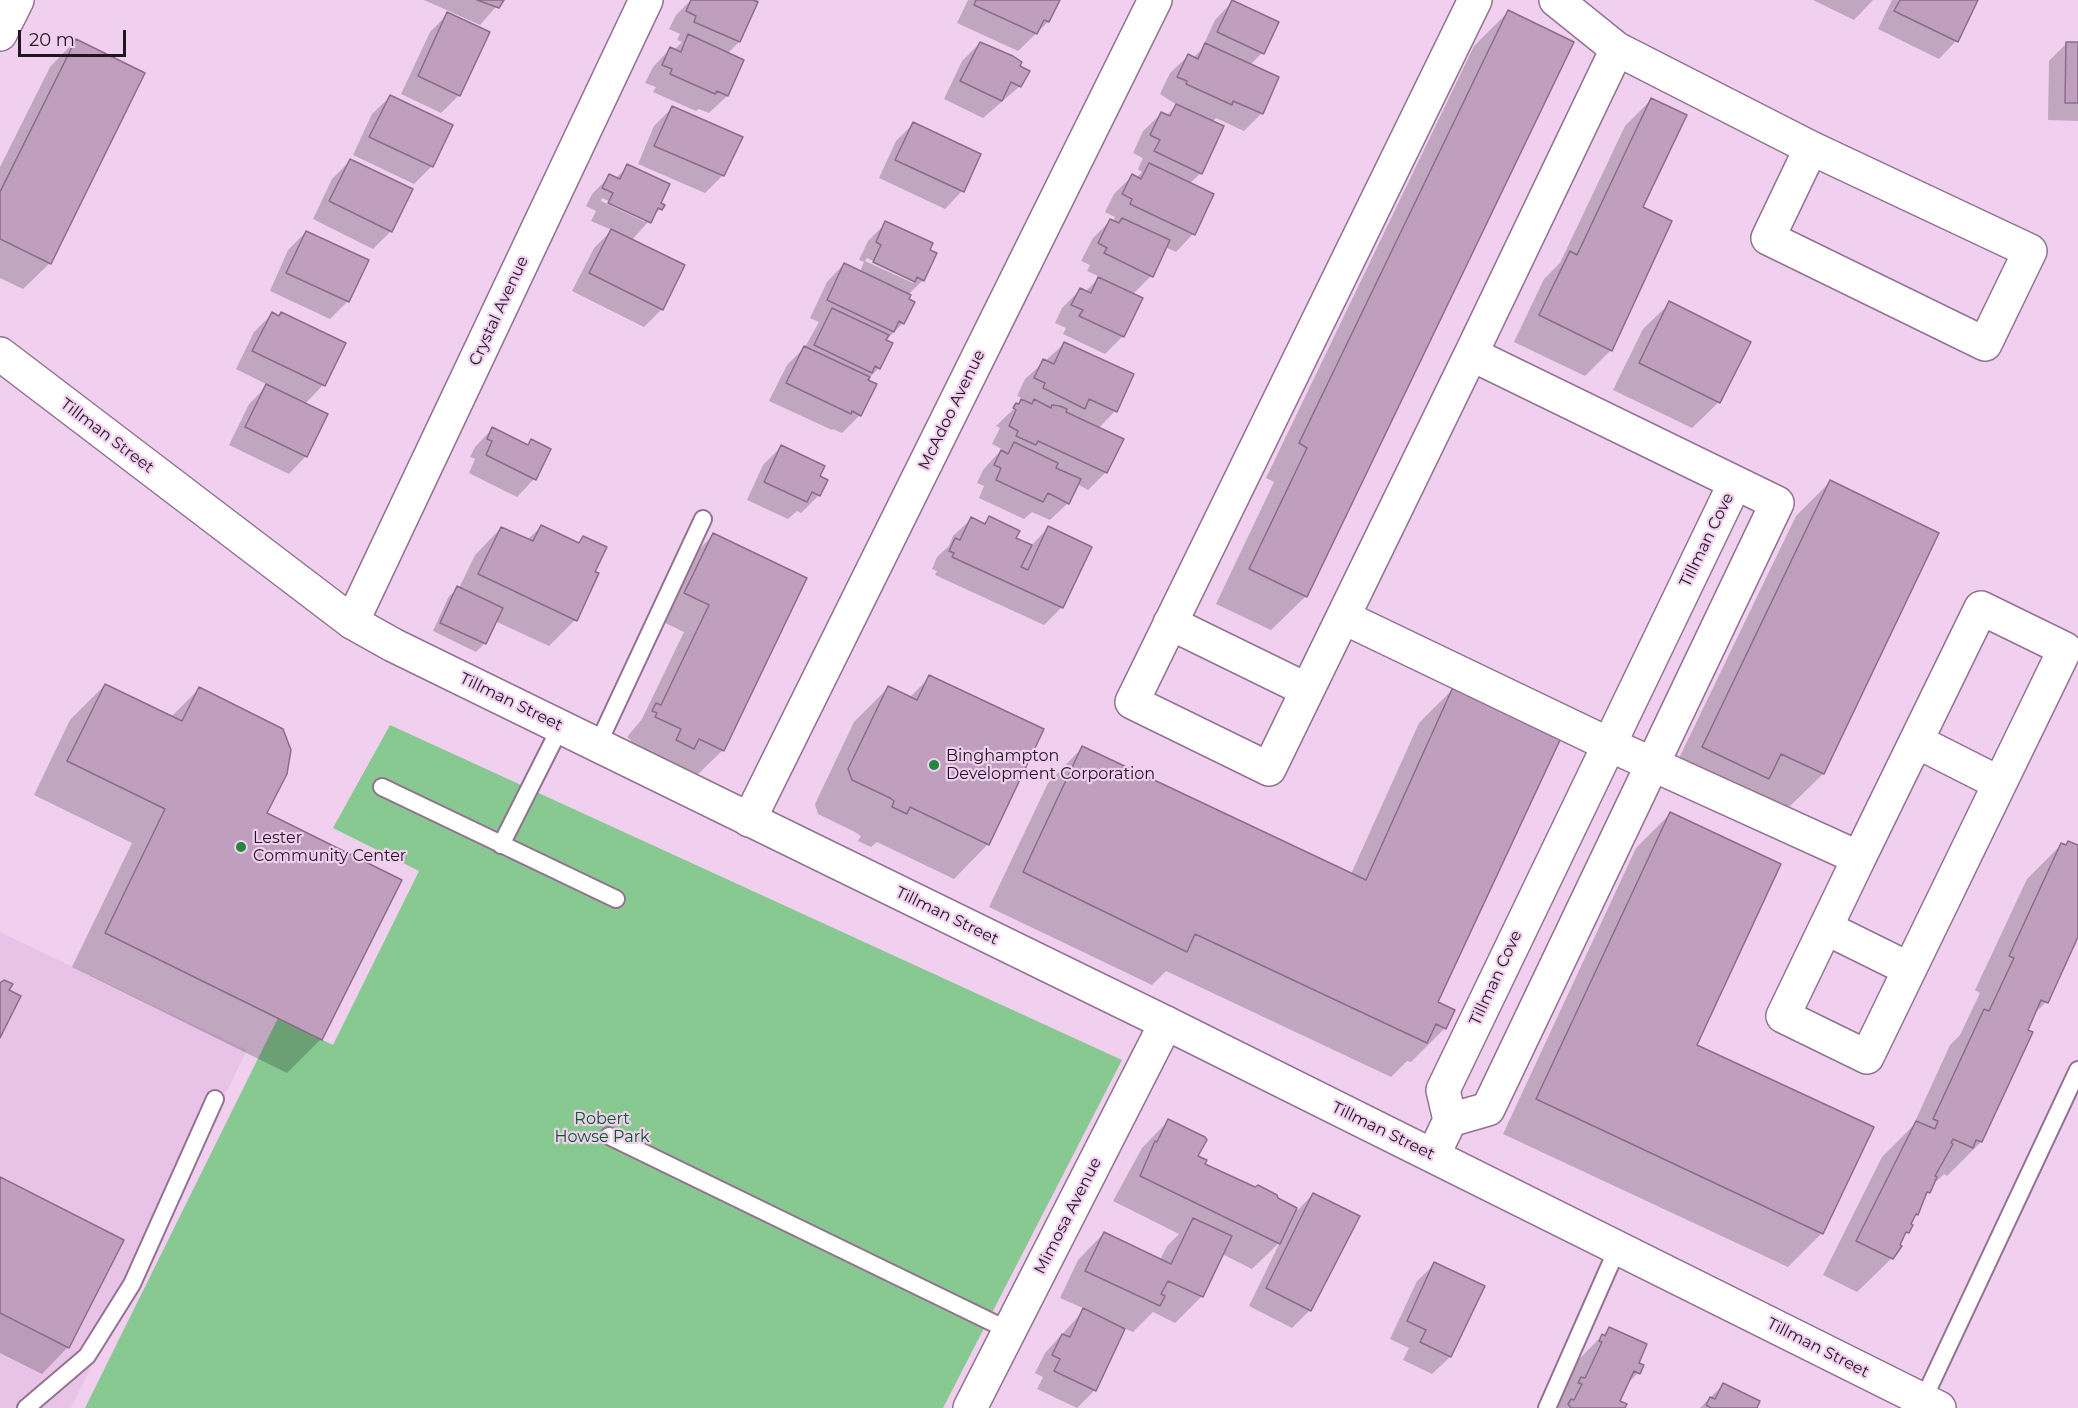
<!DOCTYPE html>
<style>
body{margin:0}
#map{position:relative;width:2078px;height:1408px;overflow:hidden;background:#f1d0ef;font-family:Montserrat,sans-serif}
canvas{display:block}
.scale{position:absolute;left:18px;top:30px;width:108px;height:27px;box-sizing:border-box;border:3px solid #211520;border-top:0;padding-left:8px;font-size:18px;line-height:21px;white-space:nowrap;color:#211520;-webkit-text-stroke:4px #f1d0ef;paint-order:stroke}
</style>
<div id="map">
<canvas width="2078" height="1408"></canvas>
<div class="scale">20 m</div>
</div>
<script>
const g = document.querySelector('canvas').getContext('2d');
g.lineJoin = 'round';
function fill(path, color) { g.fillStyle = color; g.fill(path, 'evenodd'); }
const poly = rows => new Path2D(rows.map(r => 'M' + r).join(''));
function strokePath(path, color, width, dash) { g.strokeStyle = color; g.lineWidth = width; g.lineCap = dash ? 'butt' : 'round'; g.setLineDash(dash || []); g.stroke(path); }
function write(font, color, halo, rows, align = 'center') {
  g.font = font + ' Montserrat,sans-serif'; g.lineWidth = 4.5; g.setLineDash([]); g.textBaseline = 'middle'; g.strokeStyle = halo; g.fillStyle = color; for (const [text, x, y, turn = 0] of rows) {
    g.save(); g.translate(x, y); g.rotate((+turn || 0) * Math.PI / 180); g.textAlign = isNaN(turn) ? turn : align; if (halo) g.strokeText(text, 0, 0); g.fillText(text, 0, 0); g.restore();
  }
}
const built = poly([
 [0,932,247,1050,71,1408,0,1408]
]);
const green = poly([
 [390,725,1122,1060,943,1408,85,1408,278,1018,333,1045,419,871,333,828]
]);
const shadow = poly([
 [424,0,502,0,480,25],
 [691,0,759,0,739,42,727,54,742,60,727,96,709,113,699,109,696,111,653,92,656,87,645,83,653,67,670,49,674,50,682,42,677,40,680,34,669,29,676,15],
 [968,0,1057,0,1048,22,1018,51,957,23],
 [1813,0,1873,0,1854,20],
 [1892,0,1976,0,1956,41,1939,59,1878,29],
 [1232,2,1277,23,1262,53,1250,65,1262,113,1244,131,1216,118,1212,122,1201,173,1189,184,1193,234,1176,252,1165,247,1151,276,1132,295,1123,336,1105,354,1063,334,1066,328,1055,323,1062,308,1080,290,1085,292,1100,277,1087,271,1090,265,1081,261,1093,238,1110,221,1113,222,1115,217,1105,212,1114,194,1132,176,1136,178,1142,172,1138,169,1143,158,1133,153,1143,131,1161,114,1166,116,1177,105,1160,94,1170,73,1188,56,1193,58,1201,50,1215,20],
 [1508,12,1306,596,1271,630,1216,604,1274,482,1266,478,1474,46],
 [448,14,459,95,441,113,401,94,430,32],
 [76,40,50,263,23,289,0,278,0,167,50,67],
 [980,43,1018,67,1020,86,983,118,944,99,962,61],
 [2067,43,2078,43,2078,121,2048,120,2049,61],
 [390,97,451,126,431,167,414,184,353,155,372,114],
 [1651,100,1641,208,1611,350,1585,376,1514,342,1544,279,1560,263,1625,126],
 [672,108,723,175,705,193,638,164,654,126],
 [913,124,979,155,962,191,945,209,879,178,896,141],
 [350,161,391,231,373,249,313,219,332,179],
 [628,166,663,205,632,240,662,309,644,327,572,291,594,248,612,230,591,221,596,211,586,206,592,194,610,176,615,179],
 [602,198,645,218,645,222,601,201],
 [886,223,923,280,908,295,903,323,885,341,879,368,866,381,860,415,842,433,833,429,832,430,769,401,787,365,805,347,819,322,810,318,827,282,844,264,860,272,864,262,859,260,868,241],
 [867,258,916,281,913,283,865,261],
 [306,232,348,301,330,319,270,291,288,250],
 [1670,303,1719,402,1692,428,1613,390,1643,329],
 [272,314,344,344,323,385,304,405,306,456,289,474,229,445,249,404,268,385,236,369,254,332],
 [1064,344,1115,411,1098,429,1106,472,1088,490,1077,484,1068,503,1050,520,1032,512,1024,519,979,498,984,486,977,483,983,470,1002,449,992,444,1000,428,996,426,1024,399,1017,396,1025,379],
 [492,429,526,446,531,441,549,450,534,479,517,497,469,473,475,459,470,457,475,447],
 [781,447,818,477,819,495,801,513,797,511,788,519,747,500,763,465],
 [1830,482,1937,533,1823,774,1788,808,1754,792,1733,813,1668,781,1796,516],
 [989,518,1014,538,1031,546,1048,528,1062,607,1044,625,935,575,937,571,932,569,937,557,949,546,953,536,971,519,983,524],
 [541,527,577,544,583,538,593,573,575,620,549,646,495,621,485,643,476,652,433,631,449,596,459,588,475,555,501,528,527,540],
 [713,535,723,750,696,776,630,744,631,740,627,737,642,719,684,632,659,620,687,562],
 [930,677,988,844,954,879,877,842,871,847,858,841,861,836,855,832,818,814,815,804,854,722,888,688,909,698],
 [105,685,171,717,199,689,265,814,321,1039,287,1073,72,967,132,843,34,795,70,720],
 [1453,689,1436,1003,1445,1028,1411,1062,1407,1061,1391,1077,1166,971,1152,985,989,907,1048,783,1082,748,1351,874,1419,723],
 [1670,814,1695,1045,1822,1233,1788,1267,1503,1134,1636,848],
 [2069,842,2078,847,2078,934,2046,1002,2033,1015,1981,1142,1947,1176,1944,1174,1937,1181,1934,1180,1892,1258,1857,1292,1823,1275,1882,1157,1913,1126,1950,1045,1960,1035,1980,993,1975,990,2027,879,2061,845,2065,846],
 [1168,1121,1203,1164,1298,1210,1313,1194,1310,1310,1292,1328,1249,1306,1280,1242,1252,1269,1222,1254,1202,1296,1175,1323,1153,1312,1133,1332,1124,1328,1095,1390,1077,1408,1037,1389,1043,1377,1035,1373,1045,1353,1085,1309,1060,1298,1078,1260,1104,1233,1160,1260,1167,1246,1179,1234,1113,1201,1142,1148],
 [0,1180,68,1347,42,1374,0,1353],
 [1435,1264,1450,1357,1432,1374,1403,1360,1409,1348,1390,1339,1417,1281],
 [1610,1328,1637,1363,1638,1373,1626,1385,1618,1402,1623,1408,1547,1408,1554,1384],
 [1723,1385,1755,1408,1700,1408]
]);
const building = poly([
 [477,0,504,0,499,8,477,0],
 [691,0,753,0,758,2,740,42,694,22,696,16,686,11,691,0],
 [976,0,1060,0,1049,22,1044,20,1037,34,974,5,976,0],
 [1232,0,1279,22,1264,54,1217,32,1232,0],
 [1900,0,1978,0,1958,42,1894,11,1900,0],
 [1508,10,1574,42,1307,597,1249,569,1307,448,1299,443,1508,10],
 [447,12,490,32,460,96,418,76,447,12],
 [688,34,744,60,728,96,717,91,715,94,670,74,672,69,662,65,670,47,681,52,688,34],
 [76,39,145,73,51,264,0,239,0,192,76,39],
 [980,42,1013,56,1022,62,1020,66,1030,71,1021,87,1011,82,1002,101,960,81,980,42],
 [2066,42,2078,42,2078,103,2065,103,2066,42],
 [1205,43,1279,77,1263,114,1233,101,1232,105,1186,84,1187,81,1177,77,1188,54,1198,59,1205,43],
 [390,95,453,125,433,167,369,137,390,95],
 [1651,98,1687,115,1643,207,1672,221,1612,351,1539,315,1570,251,1577,255,1651,98],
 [1176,104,1224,126,1202,174,1154,151,1160,140,1150,135,1161,112,1170,116,1176,104],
 [672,106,743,137,724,176,654,146,672,106],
 [913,122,981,154,964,192,895,160,913,122],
 [350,159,413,189,392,232,329,201,350,159],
 [1149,163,1214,194,1195,235,1130,204,1132,199,1122,194,1132,174,1141,179,1149,163],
 [627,164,670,184,661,203,665,205,662,210,658,208,651,223,608,203,613,193,602,188,609,174,620,179,627,164],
 [1122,218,1170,240,1153,277,1104,253,1107,248,1098,243,1110,219,1119,223,1122,218],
 [885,221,933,243,930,250,937,253,924,281,917,277,915,282,873,262,881,245,876,242,885,221],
 [611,229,685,265,663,310,589,273,611,229],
 [306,231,369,260,349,302,286,273,306,231],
 [844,263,911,295,909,299,915,302,904,324,899,321,894,332,827,300,844,263],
 [1098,277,1143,298,1124,337,1079,316,1083,310,1071,305,1080,288,1091,293,1098,277],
 [1669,301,1751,342,1720,403,1639,363,1669,301],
 [832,308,889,335,886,340,893,343,880,369,875,366,872,373,814,345,832,308],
 [272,312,279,316,281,312,346,343,325,386,252,351,272,312],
 [1064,342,1134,374,1117,412,1089,399,1085,409,1043,388,1045,383,1034,378,1043,359,1054,364,1064,342],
 [804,346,870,377,868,380,877,384,861,416,852,411,851,414,786,383,804,346],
 [266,384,328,414,307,457,245,427,266,384],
 [1021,399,1032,404,1034,399,1051,408,1052,405,1060,406,1067,409,1066,412,1124,439,1107,473,1038,441,1036,445,1016,436,1018,431,1009,426,1016,410,1013,408,1016,403,1019,404,1021,399],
 [492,427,528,445,531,439,551,449,536,480,486,455,492,441,487,439,492,427],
 [1014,442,1058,463,1056,468,1081,479,1069,504,1048,493,1043,502,996,480,1001,468,994,465,1001,450,1008,454,1014,442],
 [781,445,825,466,820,476,828,480,820,496,812,492,807,502,764,482,781,445],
 [1830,480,1939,533,1824,774,1781,754,1769,779,1702,747,1830,480],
 [989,516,1020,531,1016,538,1032,545,1021,567,1028,570,1048,526,1092,547,1063,608,952,557,954,553,949,551,955,538,960,540,971,517,985,524,989,516],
 [541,525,579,543,583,536,607,547,595,572,599,573,577,621,478,574,501,527,533,541,541,525],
 [713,533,807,578,724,751,699,739,694,749,676,740,681,729,655,717,657,713,652,711,656,703,661,705,709,605,684,593,713,533],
 [457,586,503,608,486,644,440,623,457,586],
 [929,675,1044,729,989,845,910,807,907,814,892,807,894,801,890,798,852,780,848,769,888,686,917,700,929,675],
 [105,684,182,721,199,687,283,729,291,750,287,774,267,813,402,880,322,1040,105,933,165,809,67,761,105,684],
 [1453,687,1561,738,1438,1002,1455,1010,1446,1029,1436,1024,1427,1043,1195,934,1187,952,1023,872,1082,746,1366,880,1453,687],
 [1670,812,1781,864,1697,1045,1874,1127,1823,1234,1536,1099,1670,812],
 [2068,841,2078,845,2078,937,2048,1003,2041,1000,2028,1030,2033,1032,1982,1142,1976,1140,1973,1148,1953,1139,1951,1143,1953,1144,1935,1176,1937,1177,1930,1193,1927,1192,1918,1215,1916,1214,1911,1224,1913,1225,1909,1233,1906,1232,1900,1245,1902,1246,1893,1259,1856,1241,1916,1121,1935,1129,1938,1121,1933,1119,1984,1009,1989,1011,2014,958,2009,956,2061,843,2066,845,2068,841],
 [4,980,13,984,9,990,21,996,0,1038,0,983,4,980],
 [1168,1119,1205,1137,1207,1140,1198,1156,1207,1160,1205,1164,1255,1187,1258,1185,1277,1195,1278,1198,1297,1208,1280,1244,1140,1176,1155,1141,1157,1142,1168,1119],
 [0,1177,124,1240,69,1348,0,1313,0,1177],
 [1313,1193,1360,1216,1311,1311,1266,1288,1313,1193],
 [1193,1218,1232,1236,1203,1297,1168,1281,1161,1294,1165,1296,1160,1306,1085,1271,1104,1232,1171,1264,1193,1218],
 [1434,1262,1485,1286,1451,1357,1420,1342,1426,1330,1407,1321,1434,1262],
 [1083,1308,1125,1329,1096,1391,1054,1371,1060,1359,1052,1355,1062,1334,1070,1337,1083,1308],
 [1609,1327,1647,1344,1639,1363,1644,1365,1640,1374,1634,1371,1620,1401,1627,1404,1625,1408,1571,1408,1568,1404,1571,1399,1574,1400,1582,1384,1578,1383,1581,1377,1585,1378,1602,1342,1599,1341,1602,1334,1605,1336,1609,1327],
 [1723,1383,1760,1401,1757,1408,1711,1408,1706,1405,1710,1397,1715,1399,1723,1383]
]);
const service = poly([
 [598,744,703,519],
 [382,787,616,899],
 [501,845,561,726],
 [609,1136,1010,1331],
 [1923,1400,2078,1070],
 [26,1408,87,1356,132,1284,215,1099],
 [1547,1408,1618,1247]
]);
const minor = poly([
 [1556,0,1617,49,1811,148,2030,251,1985,344,1768,238,1811,148],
 [1471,354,1617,49],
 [1343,617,1608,744,1859,858,1783,1016,1867,1057,2065,649,1981,608,1859,858],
 [352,622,646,0],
 [1170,623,1307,690],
 [1916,741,1999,783],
 [749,820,1155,0],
 [1826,928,1909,969],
 [1450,1120,1488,1109,1777,503,1471,354,1269,769,1132,702,1475,0],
 [1440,1141,1450,1120,1443,1090,1735,483]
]);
const tertiary = poly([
 [0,34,17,0],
 [970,1408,1166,1023]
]);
const secondary = poly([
 [0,354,352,622,393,645,1166,1023,1939,1408]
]);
const markers = [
 [934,765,6,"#21873c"],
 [241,847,6,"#21873c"]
];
const streetNames = [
 ["Crystal Avenue",499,311,-65],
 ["McAdoo Avenue",952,410,-64],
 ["Tillman Street",107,436,37],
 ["Tillman Cove",1707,540,-64],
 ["Tillman Street",511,702,26],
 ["Tillman Street",947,916,26],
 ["Tillman Cove",1496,978,-65],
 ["Tillman Street",1383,1131,26],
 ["Mimosa Avenue",1068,1216,-63],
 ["Tillman Street",1818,1348,27]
];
const poiNames = [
 ["Binghampton",946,756],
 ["Development Corporation",946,774],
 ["Lester",253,838],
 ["Community Center",253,856]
];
const parkNames = [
 ["Robert",602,1119],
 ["Howse Park",602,1137]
];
fill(built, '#e9c2e7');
fill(green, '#88c891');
fill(shadow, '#0003');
fill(building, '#bf9fbd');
strokePath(building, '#8b6d89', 1.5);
strokePath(service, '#917390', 20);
strokePath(minor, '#917390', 36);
strokePath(tertiary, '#917390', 36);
strokePath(secondary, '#917390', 36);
strokePath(service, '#fff', 16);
strokePath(minor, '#fff', 33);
strokePath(tertiary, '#fff', 33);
strokePath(secondary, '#fff', 33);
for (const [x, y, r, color] of markers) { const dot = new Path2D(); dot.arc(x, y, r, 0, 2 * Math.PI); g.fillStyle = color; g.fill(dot); strokePath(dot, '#f1d0ef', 2); }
write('16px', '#211520', '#f1d0ef', streetNames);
write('16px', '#211520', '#f1d0ef', poiNames, 'left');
write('16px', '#015b21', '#f1d0ef', parkNames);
</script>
